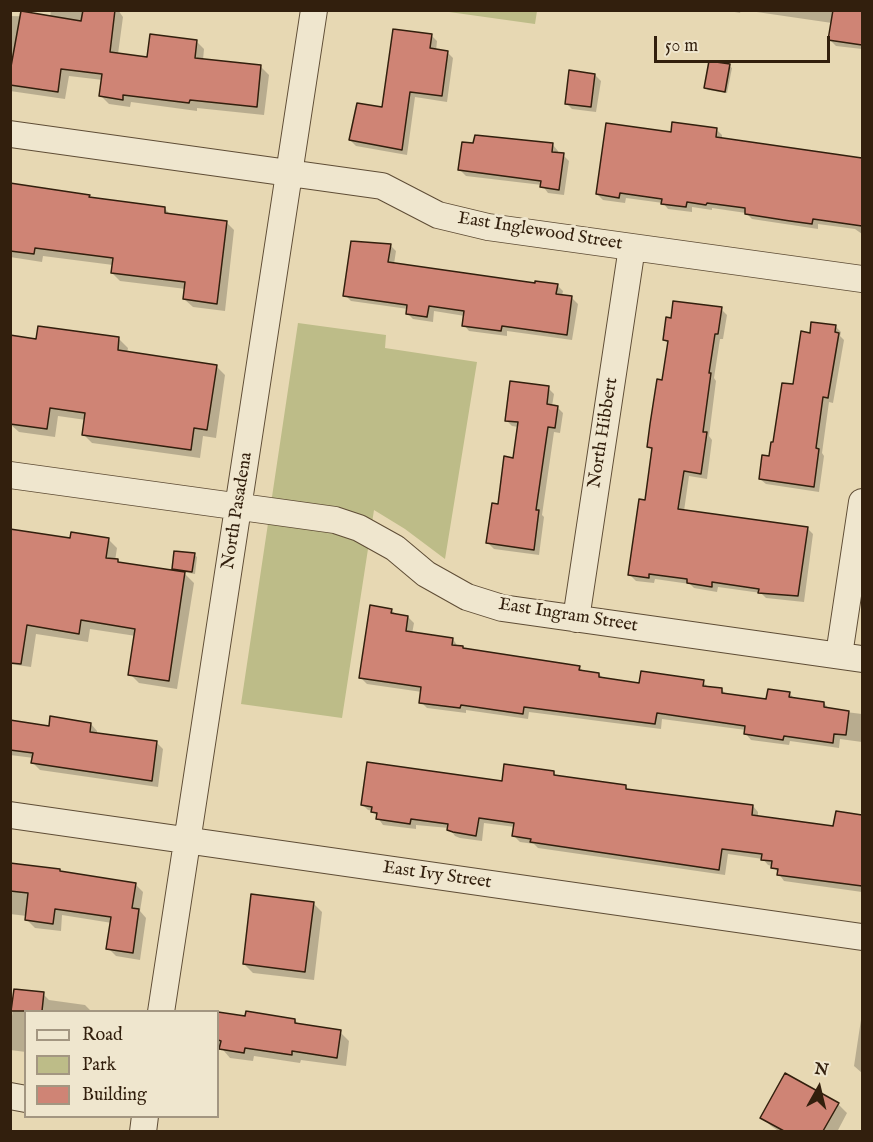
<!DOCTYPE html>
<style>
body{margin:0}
#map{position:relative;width:873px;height:1142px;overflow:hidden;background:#e7d8b3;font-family:"IM FELL English",serif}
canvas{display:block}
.frame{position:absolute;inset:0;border:12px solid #321f0d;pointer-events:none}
.legend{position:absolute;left:24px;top:1010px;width:195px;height:108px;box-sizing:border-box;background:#efe6ce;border:2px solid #a39681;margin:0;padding:8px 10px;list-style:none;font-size:18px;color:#321f0d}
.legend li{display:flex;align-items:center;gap:12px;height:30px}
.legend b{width:30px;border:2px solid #a39681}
.north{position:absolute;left:789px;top:1058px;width:60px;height:60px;-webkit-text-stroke:4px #efe6ce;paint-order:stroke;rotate:8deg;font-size:16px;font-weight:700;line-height:24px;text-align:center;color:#321f0d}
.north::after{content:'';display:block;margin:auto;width:21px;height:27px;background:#321f0d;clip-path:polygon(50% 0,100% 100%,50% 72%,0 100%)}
.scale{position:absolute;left:654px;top:36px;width:176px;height:27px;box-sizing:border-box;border:3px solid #321f0d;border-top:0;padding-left:8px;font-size:18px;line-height:21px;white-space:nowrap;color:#321f0d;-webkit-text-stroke:4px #efe6ce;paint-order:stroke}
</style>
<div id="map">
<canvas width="873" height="1142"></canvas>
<div class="frame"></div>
<ul class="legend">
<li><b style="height:8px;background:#efe6ce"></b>Road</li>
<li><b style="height:16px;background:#bdbc88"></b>Park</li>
<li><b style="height:16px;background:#cf8475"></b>Building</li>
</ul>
<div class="north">N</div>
<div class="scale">50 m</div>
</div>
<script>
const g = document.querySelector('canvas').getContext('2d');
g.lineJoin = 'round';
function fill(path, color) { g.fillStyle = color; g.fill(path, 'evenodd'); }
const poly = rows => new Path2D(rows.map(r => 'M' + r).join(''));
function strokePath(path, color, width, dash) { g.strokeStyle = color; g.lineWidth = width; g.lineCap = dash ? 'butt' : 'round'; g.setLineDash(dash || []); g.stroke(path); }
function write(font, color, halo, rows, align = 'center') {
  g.font = font + ' "IM FELL English",serif'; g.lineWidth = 6; g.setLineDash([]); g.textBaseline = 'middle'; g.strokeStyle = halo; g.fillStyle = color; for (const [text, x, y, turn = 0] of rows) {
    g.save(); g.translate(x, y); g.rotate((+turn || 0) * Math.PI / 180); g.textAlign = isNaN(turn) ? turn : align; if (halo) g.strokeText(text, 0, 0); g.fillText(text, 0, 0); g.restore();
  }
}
const green = poly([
 [442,11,537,11,535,24],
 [298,323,386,335,385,348,477,362,445,559,405,529,374,510,342,718,241,704]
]);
const shadow = poly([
 [51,10,118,10,123,17,118,54,149,59,196,41,204,49,203,60,261,67,269,75,264,115,197,108,197,111,131,102,130,107,109,104,101,96,103,80,69,76,65,99,10,91,10,16,50,17],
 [724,10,741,10,740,13],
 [743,10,862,10,862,49,836,46,830,40,832,23],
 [431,35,437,41,436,51,447,52,453,58,447,102,415,97,407,155,356,146,350,140,383,108],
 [729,66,732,68,727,93,708,90,706,88],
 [595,75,601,81,596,112,572,109,566,103],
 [716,129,722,135,722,139,862,159,862,234,855,229,818,224,818,229,752,219,746,213,712,208,712,210,692,207,692,212,668,209,663,203,626,198,625,203,603,200,597,194,672,134],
 [553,145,558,151,558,154,563,155,569,161,564,195,548,193,542,185,466,176,460,170],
 [10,184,89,197,91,199,165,209,171,215,226,222,234,230,225,311,193,307,184,299,186,289,120,281,112,273,113,265,43,256,42,262,10,257],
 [390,245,396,251,394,264,536,284,557,285,563,291,562,296,572,298,578,304,572,340,507,331,507,336,469,331,464,325,465,316,434,311,433,322,413,319,407,313,408,309,351,301,345,295],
 [721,309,727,315,723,339,720,339,714,378,716,381,709,436,712,440,707,479,689,476,684,511,807,528,813,534,804,602,766,598,761,593,718,587,717,592,694,588,690,584,655,579,654,583,636,581,630,575,646,502,653,451,648,446,663,382,669,344,664,340,672,319],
 [835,326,841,332,840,336,844,340,833,403,829,402,822,453,824,456,819,492,766,484,760,479,770,458,811,334],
 [119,339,128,348,127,353,216,366,225,375,216,438,203,436,200,458,92,443,84,435,86,420,58,416,55,437,19,432,10,424,37,341],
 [548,388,554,394,552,406,557,407,563,413,560,433,554,432,542,515,544,517,539,555,494,549,488,543,515,459,519,427,512,426,506,420],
 [10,530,71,540,108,539,117,548,115,561,120,564,177,573,174,569,194,555,197,557,195,574,183,572,194,583,177,689,139,683,130,674,136,636,90,629,88,642,36,634,31,667,10,664],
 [391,610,397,615,408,617,414,623,412,634,453,639,458,647,465,649,579,667,584,672,599,674,604,679,640,684,703,682,709,688,722,690,727,695,767,701,789,693,795,699,824,703,830,710,862,714,862,742,840,739,839,748,790,741,789,745,751,740,746,734,746,730,662,719,661,729,529,712,528,719,466,710,466,713,427,708,421,702,422,692,367,684,361,678],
 [10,721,50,728,91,724,97,731,97,735,157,743,163,749,158,787,40,770,33,763,34,758,10,755],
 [554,773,558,777,626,787,630,791,753,806,758,812,758,817,835,828,837,813,862,816,862,892,784,881,773,866,768,865,763,859,728,854,725,875,538,848,534,844,520,842,514,836,515,827,484,823,482,841,460,838,455,836,449,828,416,825,416,829,383,825,373,811,368,810,362,804],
 [10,873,61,873,135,884,143,892,140,911,146,918,140,960,116,956,108,948,112,923,62,915,61,931,35,928,27,920,27,916,10,914],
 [313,903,322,912,314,980,253,973,244,964],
 [15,990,43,994,49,1000,85,1005,91,1011,26,1012,26,1052,10,1050,10,1015,12,1016],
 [862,1013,862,1073,854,1066],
 [218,1014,246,1018,295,1020,300,1026,340,1032,349,1041,346,1066,301,1060,300,1063,254,1056,253,1061,230,1058,218,1044],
 [786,1075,838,1104,847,1113,837,1132,780,1132,771,1126,762,1117]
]);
const building = poly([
 [83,10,115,10,110,52,147,57,150,34,197,40,195,58,261,65,257,107,190,100,189,103,123,95,123,100,99,96,102,74,61,69,58,92,10,85,10,72,21,11,81,21,83,10],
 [833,10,862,10,862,45,828,40,833,10],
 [393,29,432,34,430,48,448,51,442,96,410,92,402,150,349,140,357,103,382,107,393,29],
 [709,61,730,64,725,92,704,88,709,61],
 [569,70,595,74,591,107,565,104,569,70],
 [672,122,717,128,716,137,862,158,862,226,813,219,812,224,790,221,745,214,745,208,707,203,706,205,687,202,686,207,661,204,662,199,620,193,619,198,596,194,606,123,671,132,672,122],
 [475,135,553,143,552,152,564,153,559,190,540,187,541,181,458,170,462,142,473,143,475,135],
 [10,183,90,195,89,197,165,207,165,213,227,221,217,304,183,299,185,282,111,273,113,258,35,248,34,254,10,251,10,183],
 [351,241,391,244,388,262,535,283,535,281,558,284,556,294,572,296,567,335,502,326,501,331,462,326,464,311,429,306,427,317,406,314,407,305,343,296,351,241],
 [673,301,722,307,718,334,715,334,709,373,711,373,703,432,707,432,701,474,684,471,678,509,808,527,798,596,758,593,759,589,712,582,712,587,687,583,687,579,649,574,649,578,628,575,639,499,645,500,652,448,647,447,650,424,657,379,662,380,668,341,663,340,666,317,671,318,673,301],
 [811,322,836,325,835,332,839,333,828,398,823,397,816,448,819,449,814,487,759,479,762,455,769,456,771,442,773,442,782,383,793,384,801,331,810,333,811,322],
 [38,326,119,337,118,350,217,365,207,430,194,428,191,450,82,435,85,413,50,408,47,429,10,424,10,335,36,339,38,326],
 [510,381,549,386,547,404,558,406,555,428,548,427,536,510,539,510,534,550,486,543,492,503,498,504,504,456,513,458,518,422,505,421,510,381],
 [10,529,70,538,71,532,109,538,106,558,118,559,118,562,185,572,169,681,128,675,135,629,81,620,79,634,27,625,21,664,10,663,10,529],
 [174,551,195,553,192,572,172,569,174,551],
 [370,605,392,609,391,613,408,616,406,631,453,638,452,645,463,646,463,648,580,666,579,670,599,673,599,677,639,683,641,671,704,680,703,686,722,688,722,693,766,699,768,689,790,692,789,697,824,702,824,707,849,711,846,735,834,734,833,743,784,736,783,740,744,734,745,726,657,713,655,724,524,707,523,714,461,705,460,708,419,703,421,687,359,678,370,605],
 [50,716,91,723,90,732,157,741,152,781,31,763,33,753,10,750,10,720,49,726,50,716],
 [367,762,502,781,504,764,554,771,554,775,626,785,626,789,753,805,752,815,833,826,836,811,862,815,862,886,777,875,778,869,771,868,772,861,761,860,762,854,722,849,719,870,530,842,531,839,512,836,514,823,479,818,476,836,453,832,447,830,448,824,411,819,410,824,376,819,377,813,371,812,372,807,361,805,367,762],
 [10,863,60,869,60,871,136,883,132,908,139,909,133,953,106,949,111,917,55,909,53,924,25,920,28,893,10,891,10,863],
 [251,894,314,902,305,972,243,964,251,894],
 [14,989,44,992,42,1011,11,1011,14,989],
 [246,1011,295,1019,295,1023,341,1030,337,1058,292,1051,292,1055,245,1048,244,1053,219,1049,221,1041,218,1040,218,1012,245,1016,246,1011],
 [785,1073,839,1103,823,1131,784,1131,760,1118,785,1073]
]);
const minor = poly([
 [10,134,382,186,438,215,488,227,862,279],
 [10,475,335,520,359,528,395,548,426,574,467,597,502,608,862,659],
 [576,619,632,247],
 [839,655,862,502],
 [10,815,862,937],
 [161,1012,314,10],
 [10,1096,26,1099],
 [143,1132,145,1116]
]);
const streetNames = [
 ["East Inglewood Street",540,232,9],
 ["North Hibbert",604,433,-81],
 ["North Pasadena",238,511,-81],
 ["East Ingram Street",568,616,9],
 ["East Ivy Street",437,876,8]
];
fill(green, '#bdbc88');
fill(shadow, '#0003');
fill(building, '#cf8475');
strokePath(building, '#321f0d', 1.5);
strokePath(minor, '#5f4d36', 28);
strokePath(minor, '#efe6ce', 26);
write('18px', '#321f0d', '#efe6ce', streetNames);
</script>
